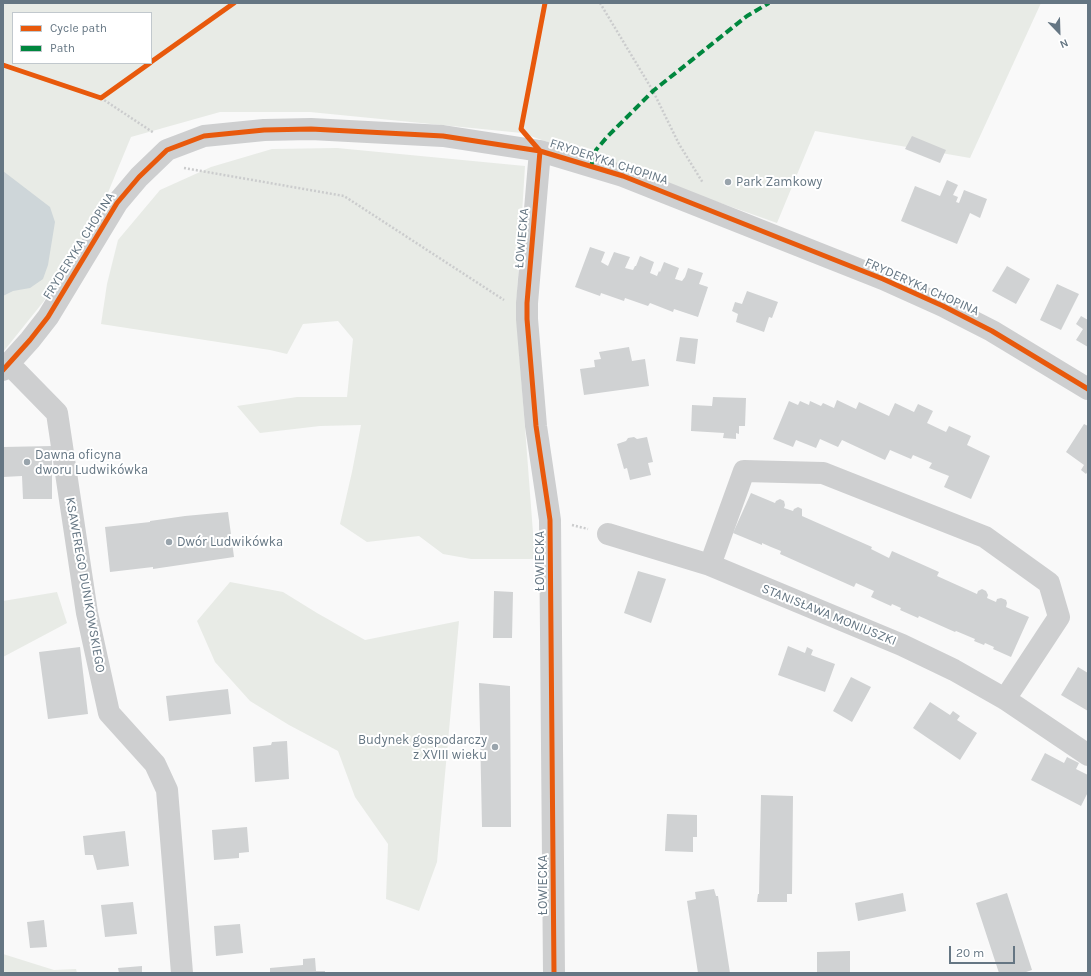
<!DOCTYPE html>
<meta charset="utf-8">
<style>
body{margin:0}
#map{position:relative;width:1091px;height:976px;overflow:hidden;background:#f9f9f9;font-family:Karla,sans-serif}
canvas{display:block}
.frame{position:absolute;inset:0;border:4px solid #657683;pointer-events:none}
.legend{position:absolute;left:12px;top:12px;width:140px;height:52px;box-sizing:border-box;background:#fff;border:1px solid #c1c8cd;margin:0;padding:5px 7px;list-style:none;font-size:12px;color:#657683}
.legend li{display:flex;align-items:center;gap:8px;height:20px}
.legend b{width:20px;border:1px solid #c1c8cd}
.north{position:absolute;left:1039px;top:12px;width:40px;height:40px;-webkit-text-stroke:3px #fff;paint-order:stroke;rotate:157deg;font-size:11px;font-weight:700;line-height:16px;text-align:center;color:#657683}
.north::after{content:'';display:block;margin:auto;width:14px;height:18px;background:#657683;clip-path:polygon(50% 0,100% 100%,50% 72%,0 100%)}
.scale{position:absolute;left:949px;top:946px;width:66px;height:18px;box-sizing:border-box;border:2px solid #657683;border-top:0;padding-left:5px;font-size:12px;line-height:14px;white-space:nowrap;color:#657683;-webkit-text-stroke:3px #fff;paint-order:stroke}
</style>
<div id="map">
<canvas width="1091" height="976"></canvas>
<div class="frame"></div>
<ul class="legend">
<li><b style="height:5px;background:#e8590c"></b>Cycle path</li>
<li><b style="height:5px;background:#00873e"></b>Path</li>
</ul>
<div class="north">N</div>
<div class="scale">20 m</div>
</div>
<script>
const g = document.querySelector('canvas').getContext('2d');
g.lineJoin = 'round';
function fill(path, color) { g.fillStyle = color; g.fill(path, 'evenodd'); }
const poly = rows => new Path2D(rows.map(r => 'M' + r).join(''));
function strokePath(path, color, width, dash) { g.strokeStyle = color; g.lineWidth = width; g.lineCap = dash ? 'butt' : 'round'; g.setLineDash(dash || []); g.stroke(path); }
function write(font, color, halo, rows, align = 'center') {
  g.font = font + ' Karla,sans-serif'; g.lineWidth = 4; g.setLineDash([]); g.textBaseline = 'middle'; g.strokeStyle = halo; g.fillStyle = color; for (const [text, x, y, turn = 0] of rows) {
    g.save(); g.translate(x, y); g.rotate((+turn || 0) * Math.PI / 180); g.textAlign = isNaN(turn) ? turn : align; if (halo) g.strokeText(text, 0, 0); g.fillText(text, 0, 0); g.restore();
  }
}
const green = poly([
 [3,3,1041,3,970,158,815,131,777,223,522,133,310,112,220,112,131,137,102,207,44,301,3,352],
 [13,13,151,13,151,63,13,63],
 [337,148,525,166,516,309,535,559,471,559,443,554,419,536,367,542,340,524,352,472,361,425,320,426,260,433,237,406,297,397,347,397,353,339,338,321,303,324,287,354,270,350,101,324,107,284,118,240,160,190,211,167,272,149],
 [230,582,283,592,317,613,365,640,459,621,437,862,419,911,386,899,388,844,355,797,338,751,289,725,250,701,215,662,197,621],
 [57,592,67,623,3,657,3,601],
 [3,954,54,970,76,969,77,973,3,973]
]);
const water = poly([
 [3,171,50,207,55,222,48,265,43,279,30,288,13,291,3,296]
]);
const building = poly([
 [912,136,946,150,940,163,905,149],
 [947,180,958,185,953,195,958,197,956,202,959,203,964,190,987,199,980,218,970,213,957,244,901,221,915,186,940,196],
 [590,247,605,252,601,262,608,266,614,252,630,257,625,268,633,270,635,266,636,266,640,256,654,262,650,273,657,276,659,271,660,272,664,262,679,268,675,279,682,281,685,277,688,268,703,273,699,284,708,287,698,317,674,309,673,312,650,303,648,306,625,298,624,301,601,293,600,296,575,287],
 [1007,266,1030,279,1016,304,992,291],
 [1057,284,1079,294,1061,330,1040,320],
 [747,291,778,302,772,318,769,317,764,332,736,322,738,314,732,311,735,302,742,304],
 [1081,316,1088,320,1088,347,1076,340,1083,329,1076,324],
 [680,337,698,339,695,364,676,361],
 [629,347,632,361,645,359,649,386,584,395,580,369,595,367,594,360,601,359,599,352],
 [713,397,746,398,745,426,739,426,739,434,736,433,736,439,723,438,724,433,691,431,692,405,712,406],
 [837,400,856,409,859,402,889,416,895,403,914,412,918,404,933,411,927,423,946,432,949,426,971,436,967,445,990,456,971,499,944,487,949,476,929,468,932,463,913,455,911,459,890,450,885,460,842,440,838,447,820,439,816,448,796,440,793,447,773,439,789,401,798,405,800,401,809,405,810,401,821,406,823,403,834,408],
 [1084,424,1088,426,1088,471,1086,474,1081,470,1084,465,1066,452],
 [634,437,637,439,647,437,653,462,648,463,651,475,630,480,627,468,624,469,617,444,626,441,628,438],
 [52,446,52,499,23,499,22,476,3,477,3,447],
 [751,493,775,503,776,501,780,499,784,501,785,505,784,508,793,511,794,509,798,507,802,509,802,516,872,547,871,549,889,558,892,551,939,572,937,576,977,594,978,591,982,589,986,591,988,595,987,598,996,602,997,599,1001,598,1006,600,1007,603,1006,607,1029,617,1011,657,993,649,994,647,985,643,984,645,974,641,975,639,956,631,955,632,919,616,918,618,900,610,901,608,892,604,891,606,871,597,874,591,856,583,854,587,780,554,781,551,771,547,762,543,762,545,733,533],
 [228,512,234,557,153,569,153,567,110,572,105,527,150,522,150,521,185,516],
 [638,571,666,579,651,623,624,613],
 [494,591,513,592,512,638,493,638],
 [788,646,805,653,807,647,813,650,811,655,835,664,825,692,778,675],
 [80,647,88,714,48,719,39,652],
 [1078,667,1088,673,1088,711,1061,695],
 [851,677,871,687,852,722,833,711],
 [479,683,510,686,511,827,482,827],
 [228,689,231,714,169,721,166,696],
 [930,702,950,715,953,711,960,716,957,720,977,733,960,760,913,728],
 [287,741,289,779,255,782,253,747,271,745,272,742],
 [1045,753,1064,763,1067,757,1079,763,1076,769,1088,775,1088,792,1081,806,1031,780],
 [761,795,793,796,792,894,787,894,787,902,757,902,758,894,759,894],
 [667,814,697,815,697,837,693,837,693,852,665,851],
 [247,827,249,852,239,853,239,858,214,860,212,830],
 [125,831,129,866,97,870,93,855,85,855,83,836],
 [714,889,716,896,718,896,730,973,698,973,687,901,696,899,695,892],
 [903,893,906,911,858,921,855,903],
 [1007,893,1032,970,1023,973,999,973,976,903],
 [133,902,137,934,105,937,101,905],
 [44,920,47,947,30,948,27,922],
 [240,924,243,953,216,956,214,926],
 [850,951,850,973,817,973,817,952],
 [315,958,316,971,325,971,325,973,270,973,270,968,303,965,303,959],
 [142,966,142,973,119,973,118,968]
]);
const path = poly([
 [600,3,653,91,679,144,703,183],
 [101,98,154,133],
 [521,126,545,3],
 [184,168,344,196,504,300],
 [572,525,588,529]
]);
const minor = poly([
 [540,151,527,303,527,319,536,426,550,520,554,973],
 [9,364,57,413,87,613,109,713,155,764,167,790,182,973],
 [3,370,30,340,48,317,117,203,139,177,167,150,204,136,264,130,311,129,443,136,540,151,623,176,883,279,943,306,992,331,1088,389],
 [608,534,710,565,902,645,954,670,1005,699,1088,755],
 [710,565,744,471,823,473,985,537,1049,583,1059,617,1005,699]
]);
const quiet = poly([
 [591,166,596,150,607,137,653,91,747,16,769,3]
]);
const cycleway = poly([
 [151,62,234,3],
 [3,65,101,98,150,63],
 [540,151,527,303,527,319,536,426,550,520,554,973],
 [540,151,521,129,545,3],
 [3,370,30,340,48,317,117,203,139,177,167,150,204,136,264,130,311,129,443,136,540,151,623,176,883,279,943,306,992,331,1088,389]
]);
const markers = [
 [728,182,4,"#99a4ac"],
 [27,462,4,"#99a4ac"],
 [169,542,4,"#99a4ac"],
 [495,747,4,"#99a4ac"]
];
const streetNames = [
 ["FRYDERYKA CHOPINA",609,162,18],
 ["ŁOWIECKA",522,238,-85],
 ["FRYDERYKA CHOPINA",79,246,-58],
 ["FRYDERYKA CHOPINA",922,287,24],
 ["ŁOWIECKA",540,561,-90],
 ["KSAWEREGO DUNIKOWSKIEGO",85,585,80],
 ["STANISŁAWA MONIUSZKI",829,615,22],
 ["ŁOWIECKA",543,885,-90]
];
const poiNames = [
 ["Park Zamkowy",736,182],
 ["Dawna oficyna",35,455],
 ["dworu Ludwikówka",35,470],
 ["Dwór Ludwikówka",177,542],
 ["Budynek gospodarczy",487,740,"right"],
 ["z XVIII wieku",487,755,"right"]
];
fill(green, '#e8ebe6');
fill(water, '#ced6d9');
fill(building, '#d0d2d3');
strokePath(path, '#cbcccd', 2.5, [2, 2]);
strokePath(minor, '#cecfd0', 22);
strokePath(quiet, '#00873e', 4, [8, 4]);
strokePath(cycleway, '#e8590c', 5);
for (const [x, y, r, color] of markers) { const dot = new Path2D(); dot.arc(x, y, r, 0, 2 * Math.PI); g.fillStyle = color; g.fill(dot); strokePath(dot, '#fff', 1.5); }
write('13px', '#657683', '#fff', streetNames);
write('13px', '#657683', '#fff', poiNames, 'left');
</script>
